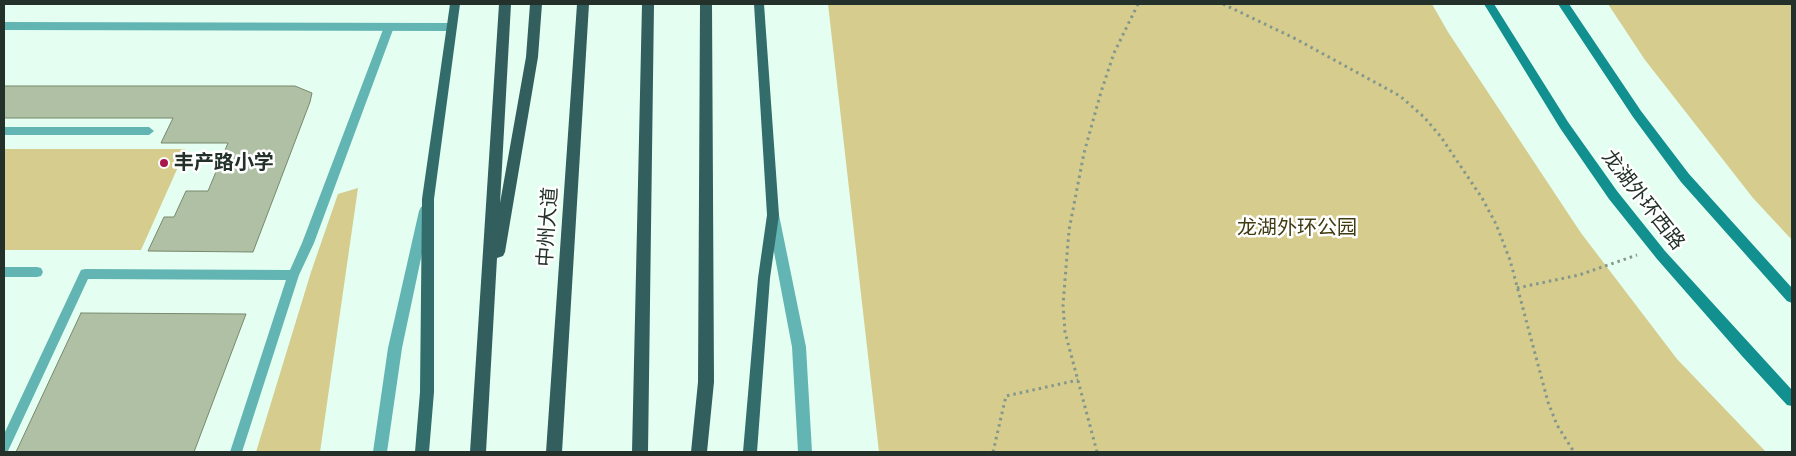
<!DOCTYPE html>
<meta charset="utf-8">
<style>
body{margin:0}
#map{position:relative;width:1796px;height:456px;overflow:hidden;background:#e4fff1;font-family:"Alegreya Sans",sans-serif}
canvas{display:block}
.frame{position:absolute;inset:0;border:5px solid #23312a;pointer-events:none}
</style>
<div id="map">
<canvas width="1796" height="456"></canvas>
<div class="frame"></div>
</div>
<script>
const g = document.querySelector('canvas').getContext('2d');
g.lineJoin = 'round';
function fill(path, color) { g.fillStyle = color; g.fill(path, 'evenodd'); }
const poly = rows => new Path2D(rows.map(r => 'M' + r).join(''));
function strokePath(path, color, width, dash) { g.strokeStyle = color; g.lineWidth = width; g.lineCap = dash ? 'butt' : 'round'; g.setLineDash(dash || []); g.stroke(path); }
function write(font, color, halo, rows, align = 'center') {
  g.font = font + ' "Alegreya Sans","Noto Sans SC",sans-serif'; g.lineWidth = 5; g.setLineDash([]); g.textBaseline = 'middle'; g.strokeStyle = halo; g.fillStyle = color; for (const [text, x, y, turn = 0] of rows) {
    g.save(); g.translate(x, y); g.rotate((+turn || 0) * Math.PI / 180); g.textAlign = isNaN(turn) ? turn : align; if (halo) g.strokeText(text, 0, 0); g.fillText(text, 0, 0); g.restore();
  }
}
const green = poly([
 [828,4,1432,4,1448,32,1581,233,1677,359,1766,452,879,452],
 [1608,4,1792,4,1792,240,1753,198,1645,60],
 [4,149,186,149,141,250,4,250],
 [358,188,320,452,256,452,311,272,338,194]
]);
const building = poly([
 [4,86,295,86,312,93,310,102,253,252,148,251,164,217,174,217,186,191,208,191,228,143,161,143,173,118,4,118,4,86],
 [81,313,246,314,194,452,16,452,81,313]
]);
const path = poly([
 [1223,4,1296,39,1400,96,1424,117,1441,137,1482,198,1496,224,1510,260,1548,402,1557,425,1574,452],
 [1517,288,1579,275,1637,255],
 [993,452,1006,396,1078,380],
 [1097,452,1065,332,1063,305,1069,230,1084,153,1101,92,1114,53,1138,4]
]);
const service = poly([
 [389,23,394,27,314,243,299,275,242,452,230,452,286,280,88,279,8,451,4,452,4,434,81,270,85,269,290,270,302,243,384,27,389,23],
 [4,127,149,127,154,131,149,135,4,135,4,127],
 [4,267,37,267,41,268,43,272,41,276,37,277,4,277,4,267]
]);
const minor = poly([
 [4,22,452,23,457,27,452,31,4,30,4,22],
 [425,206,429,207,431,211,402,348,387,452,373,452,388,348,419,211,421,207,425,206],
 [773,210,777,211,779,215,806,347,812,452,798,452,792,347,767,215,769,211,773,210]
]);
const secondary = poly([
 [1484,4,1494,4,1568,122,1617,191,1665,251,1792,390,1792,406,1787,405,1742,356,1657,259,1609,199,1560,128,1484,4],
 [1558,4,1569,4,1641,111,1689,174,1792,288,1792,303,1787,301,1681,182,1633,117,1558,4]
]);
const primary = poly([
 [450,4,460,4,434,199,434,392,429,452,415,452,420,392,422,199,450,4],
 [754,4,764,4,779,215,770,278,757,452,743,452,758,278,767,215,754,4]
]);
const trunk = poly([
 [499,4,511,4,500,203,526,57,530,4,542,4,538,57,505,252,503,256,497,258,486,452,470,452,499,4],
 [577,4,589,4,562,452,546,452,577,4],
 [642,4,654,4,648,452,632,452,642,4],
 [700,4,712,4,714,382,707,452,691,452,698,382,700,4]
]);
const markers = [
 [164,163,5,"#a9164c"]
];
const poiNames = [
 ["丰产路小学",174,163]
];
const streetNames = [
 ["龙湖外环西路",1643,200,52],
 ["中州大道",548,227,-86]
];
const parkNames = [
 ["龙湖外环公园",1297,228]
];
fill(green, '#d5cc8d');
fill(building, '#afc0a4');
strokePath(building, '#78886d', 1);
strokePath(path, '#83978d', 3, [2.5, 4]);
fill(service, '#63b5b4');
fill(minor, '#63b5b4');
fill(secondary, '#128f8f');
fill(primary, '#326d6c');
fill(trunk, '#325e5e');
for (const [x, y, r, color] of markers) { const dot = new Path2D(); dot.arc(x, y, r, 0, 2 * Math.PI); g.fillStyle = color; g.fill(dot); strokePath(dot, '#fff', 2); }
write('bold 20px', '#23312a', '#fff', poiNames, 'left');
write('20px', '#23312a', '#fff', streetNames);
write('20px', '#423c13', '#fff', parkNames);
</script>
